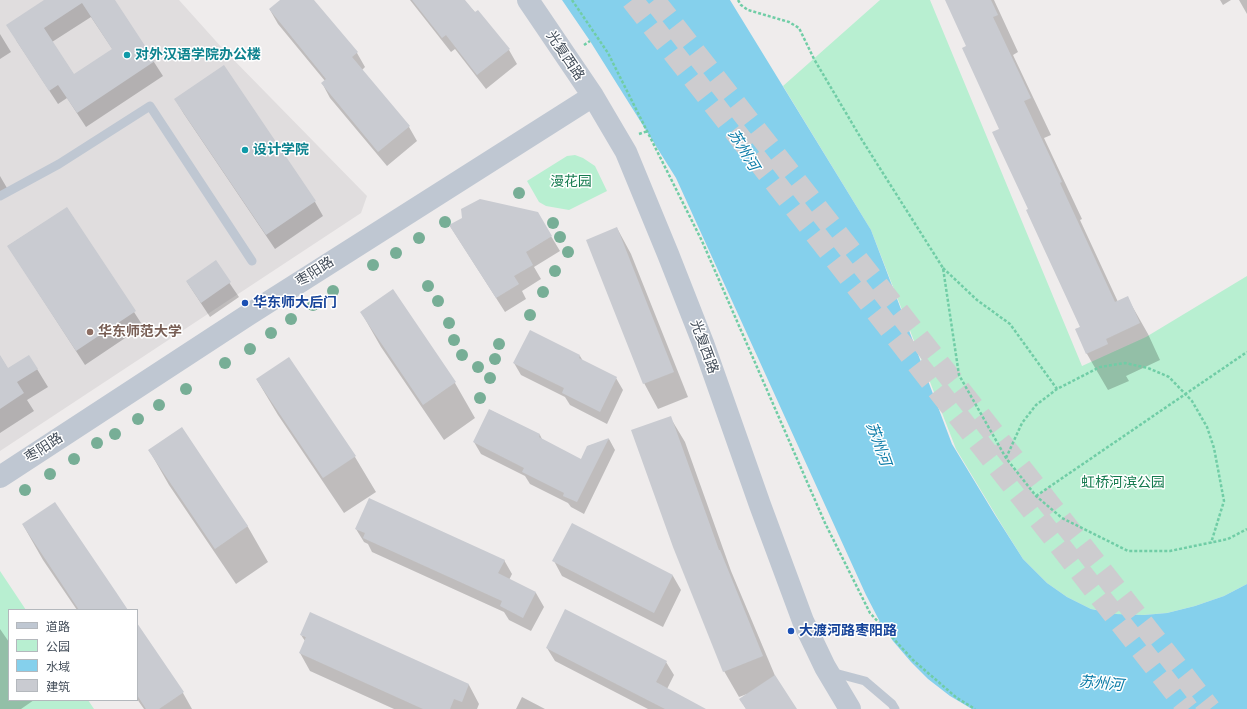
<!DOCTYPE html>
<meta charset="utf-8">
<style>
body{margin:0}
#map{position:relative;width:1247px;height:709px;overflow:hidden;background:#efecec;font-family:Karla,"Noto Sans SC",sans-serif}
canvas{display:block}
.legend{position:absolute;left:8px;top:609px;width:130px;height:92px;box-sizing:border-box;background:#fff;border:1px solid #b4b8bd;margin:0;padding:5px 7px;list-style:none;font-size:12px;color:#444e5a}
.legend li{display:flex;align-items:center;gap:8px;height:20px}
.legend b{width:20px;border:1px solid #b4b8bd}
</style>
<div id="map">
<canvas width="1247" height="709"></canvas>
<ul class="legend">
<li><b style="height:5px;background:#bfc7d2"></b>道路</li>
<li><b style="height:11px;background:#b8efd1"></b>公园</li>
<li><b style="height:11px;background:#85d0ec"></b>水域</li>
<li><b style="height:11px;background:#c9cbd1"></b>建筑</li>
</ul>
</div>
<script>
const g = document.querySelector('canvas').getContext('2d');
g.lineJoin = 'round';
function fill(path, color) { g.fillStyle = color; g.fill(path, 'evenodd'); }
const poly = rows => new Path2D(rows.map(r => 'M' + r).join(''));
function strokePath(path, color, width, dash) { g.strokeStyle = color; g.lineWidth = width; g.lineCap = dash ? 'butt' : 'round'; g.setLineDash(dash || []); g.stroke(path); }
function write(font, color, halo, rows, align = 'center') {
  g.font = font + ' Karla,"Noto Sans SC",sans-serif'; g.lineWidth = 3; g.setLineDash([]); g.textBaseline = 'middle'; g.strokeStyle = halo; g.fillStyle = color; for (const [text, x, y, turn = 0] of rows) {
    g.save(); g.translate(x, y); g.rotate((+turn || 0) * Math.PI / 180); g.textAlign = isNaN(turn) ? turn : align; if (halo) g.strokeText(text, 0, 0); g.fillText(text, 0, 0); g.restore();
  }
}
const education = poly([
 [0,0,179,0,223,49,367,196,361,213,0,451]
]);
const green = poly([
 [880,0,930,0,1082,366,1146,337,1247,276,1247,584,1224,596,1195,606,1167,613,1144,615,1116,614,1091,609,1067,597,1047,583,1023,559,1003,527,956,449,871,230,783,86],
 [575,155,583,158,595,166,607,191,569,210,546,206,539,202,527,181,567,156],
 [0,571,26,610,9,610,9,700,88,700,94,709,0,709]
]);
const water = poly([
 [562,0,730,0,871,230,952,444,995,515,1023,559,1047,583,1067,597,1091,609,1116,614,1144,615,1167,613,1195,606,1224,596,1247,584,1247,709,972,709,950,696,928,679,911,662,893,641,880,622,866,595,676,178,590,41]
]);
const shadow = poly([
 [46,0,114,0,163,76,86,127,67,98,58,104,16,40],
 [91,17,113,50,74,75,52,42],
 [282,0,313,0,357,53,365,67,362,70,409,127,417,141,387,166,330,98,322,83,325,81,278,24,270,10],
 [410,0,464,0,509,50,517,64,486,89,455,49,451,52],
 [946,0,994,0,1018,52,1013,55,1051,135,1044,138,1082,219,1080,220,1118,302,1127,297,1148,334,1160,360,1126,376,1129,381,1108,390,1087,354,1076,329,1081,327,1030,210,1001,129,968,46],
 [1220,0,1231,0,1223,5],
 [1239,0,1247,0,1247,14],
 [0,34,11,52,0,59],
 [175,99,315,202,323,216,275,249,184,114],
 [0,176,7,188,0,193],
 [67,208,143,326,85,365,8,246],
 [537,213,560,251,534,267,541,279,522,291,526,299,505,312,450,226],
 [617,228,631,254,688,397,658,409,644,383],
 [215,262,239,297,210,317,187,282],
 [393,290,455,383,475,418,444,440,381,347,361,312],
 [0,356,8,369,37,369,48,387,27,400,34,411,0,433],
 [580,356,583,361,616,378,623,390,607,424,570,405,565,397,521,375,514,363],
 [289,358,355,457,376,492,344,513,278,415,257,380],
 [490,410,540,435,543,441,581,460,588,446,609,439,615,450,584,514,571,507,568,503,530,484,525,476,481,454,474,442],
 [670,417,685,442,731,571,776,678,796,709,746,709,740,699,747,694,739,697,724,671],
 [181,429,248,527,268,562,236,584,169,485,149,450],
 [572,524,673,576,681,590,663,627,562,576,554,561],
 [23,525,127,610,77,610,43,560],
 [356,529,504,560,512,574,509,580,536,593,544,607,531,631,509,620,504,612,372,552,368,544,364,542],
 [137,625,183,693,192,709,144,709,137,699],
 [0,629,9,642,9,700,34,700,21,709,0,709],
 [301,635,469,685,479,704,477,709,394,709,310,671,300,653,305,641],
 [547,648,666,662,674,675,667,689,704,709,648,709,555,661],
 [522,697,545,709,516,709]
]);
const building = poly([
 [44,0,115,0,155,61,77,113,58,85,49,91,6,25],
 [82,3,112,49,74,74,44,28],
 [280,0,314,0,358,52,352,57,410,126,378,152,321,83,326,79,269,9],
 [412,0,465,0,475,12,478,10,510,49,477,75,446,35,442,38],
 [945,0,991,0,998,15,993,17,1031,98,1024,101,1062,182,1060,183,1115,302,1128,296,1140,323,1106,339,1108,344,1086,354,1075,329,1080,327,1026,210,1028,209,992,132,999,129,962,48,966,46],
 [224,65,316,201,266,235,174,99],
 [480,199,538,212,552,236,526,252,533,265,514,276,519,284,496,298,449,225,462,218,461,209],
 [67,207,136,311,76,351,7,246],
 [617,227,674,372,643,384,586,240],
 [216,260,231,282,201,303,186,281],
 [393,289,456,382,423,405,360,312],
 [530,330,580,355,579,358,617,377,600,412,562,393,564,388,513,363],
 [0,355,8,368,29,355,38,369,17,382,24,393,0,409],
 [289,357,356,456,323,478,256,379],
 [489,409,540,434,539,437,581,459,587,446,609,438,577,502,563,496,564,493,522,472,524,468,473,442],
 [671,416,719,550,720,550,763,656,723,672,673,547,631,430],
 [182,427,248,526,215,549,148,450],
 [369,498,505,560,498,573,536,592,523,618,500,606,502,601,363,538,365,533,355,529],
 [55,502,116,592,128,610,79,610,22,524],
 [572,523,673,575,654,613,552,561],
 [565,609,667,661,656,682,706,709,665,709,546,648],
 [310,612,469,684,462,702,454,699,450,709,423,709,299,653,306,637,300,635],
 [137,623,184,692,159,709,146,709,137,695],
 [775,675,797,709,746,709,739,699]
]);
const trunkTunnel = poly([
 [632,0,1188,709],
 [654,0,1210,709]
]);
const path = poly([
 [572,0,608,53,702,241,825,523,870,613,913,660,957,698,975,709],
 [738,0,741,5,748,10,789,22,799,28,814,59,862,140,943,268,959,375,1006,458,1036,496,1062,518,1128,551,1170,551,1228,539,1247,529],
 [584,45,590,41],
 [639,134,648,131],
 [943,268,977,300,1010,324,1057,389],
 [1006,458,1022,423,1036,405,1057,389,1100,367,1125,363,1148,368,1169,377,1192,401,1207,427,1214,448,1224,501,1211,543],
 [1036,496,1247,352]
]);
const service = poly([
 [0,196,59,164,150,106,252,261],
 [831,672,865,681,892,704,895,709]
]);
const tertiary = poly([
 [528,0,593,96,626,152,668,254,703,343,760,505,803,621,825,667,850,709],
 [0,477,248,315,593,96]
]);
const trees = [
 [519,193],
 [445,222],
 [553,223],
 [560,237],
 [419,238],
 [568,252],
 [396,253],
 [373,265],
 [555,271],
 [428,286],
 [333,291],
 [543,292],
 [438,301],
 [313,305],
 [530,315],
 [291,319],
 [449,323],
 [271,333],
 [454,340],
 [499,344],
 [250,349],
 [462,355],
 [495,359],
 [225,363],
 [478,367],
 [490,378],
 [186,389],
 [480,398],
 [159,405],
 [138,419],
 [115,434],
 [97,443],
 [74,459],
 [50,474],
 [25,490]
];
const markers = [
 [127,55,4,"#0f9aa8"],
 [245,150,4,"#0f9aa8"],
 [245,303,4,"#1a4fb4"],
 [90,332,4,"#8d6e63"],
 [791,631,4,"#1a4fb4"]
];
const cultureNames = [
 ["对外汉语学院办公楼",135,55],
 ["设计学院",253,150]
];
const streetNames = [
 ["光复西路",565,56,56],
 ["枣阳路",315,272,-33],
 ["光复西路",704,347,70],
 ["枣阳路",44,448,-33]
];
const parkNames = [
 ["漫花园",571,182],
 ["虹桥河滨公园",1123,483]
];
const transitNames = [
 ["华东师大后门",253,303],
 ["大渡河路枣阳路",799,631]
];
const educationNames = [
 ["华东师范大学",98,332]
];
const waterNames = [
 ["苏州河",743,150,59],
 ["苏州河",878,444,70],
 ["苏州河",1101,684,5]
];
fill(education, '#e0ddde');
fill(green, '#b8efd1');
fill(water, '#85d0ec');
fill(shadow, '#0003');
fill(building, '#c9cbd1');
strokePath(trunkTunnel, '#cdcccf', 22, [22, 11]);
strokePath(path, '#70cda6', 2.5, [3, 2]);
strokePath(service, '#bfc7d2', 9);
strokePath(tertiary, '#bfc7d2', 22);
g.fillStyle = '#77ae96';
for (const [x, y] of trees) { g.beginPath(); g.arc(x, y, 6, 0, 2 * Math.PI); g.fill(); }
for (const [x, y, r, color] of markers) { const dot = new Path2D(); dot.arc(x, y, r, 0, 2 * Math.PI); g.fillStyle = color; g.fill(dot); strokePath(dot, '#fff', 1.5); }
write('bold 14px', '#0d838f', '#fff', cultureNames, 'left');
write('14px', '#444e5a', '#fff', streetNames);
write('14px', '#157b4f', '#fff', parkNames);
write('bold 14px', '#164399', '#fff', transitNames, 'left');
write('bold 14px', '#785e54', '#fff', educationNames, 'left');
write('italic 15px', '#0a7ba7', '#fff', waterNames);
</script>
